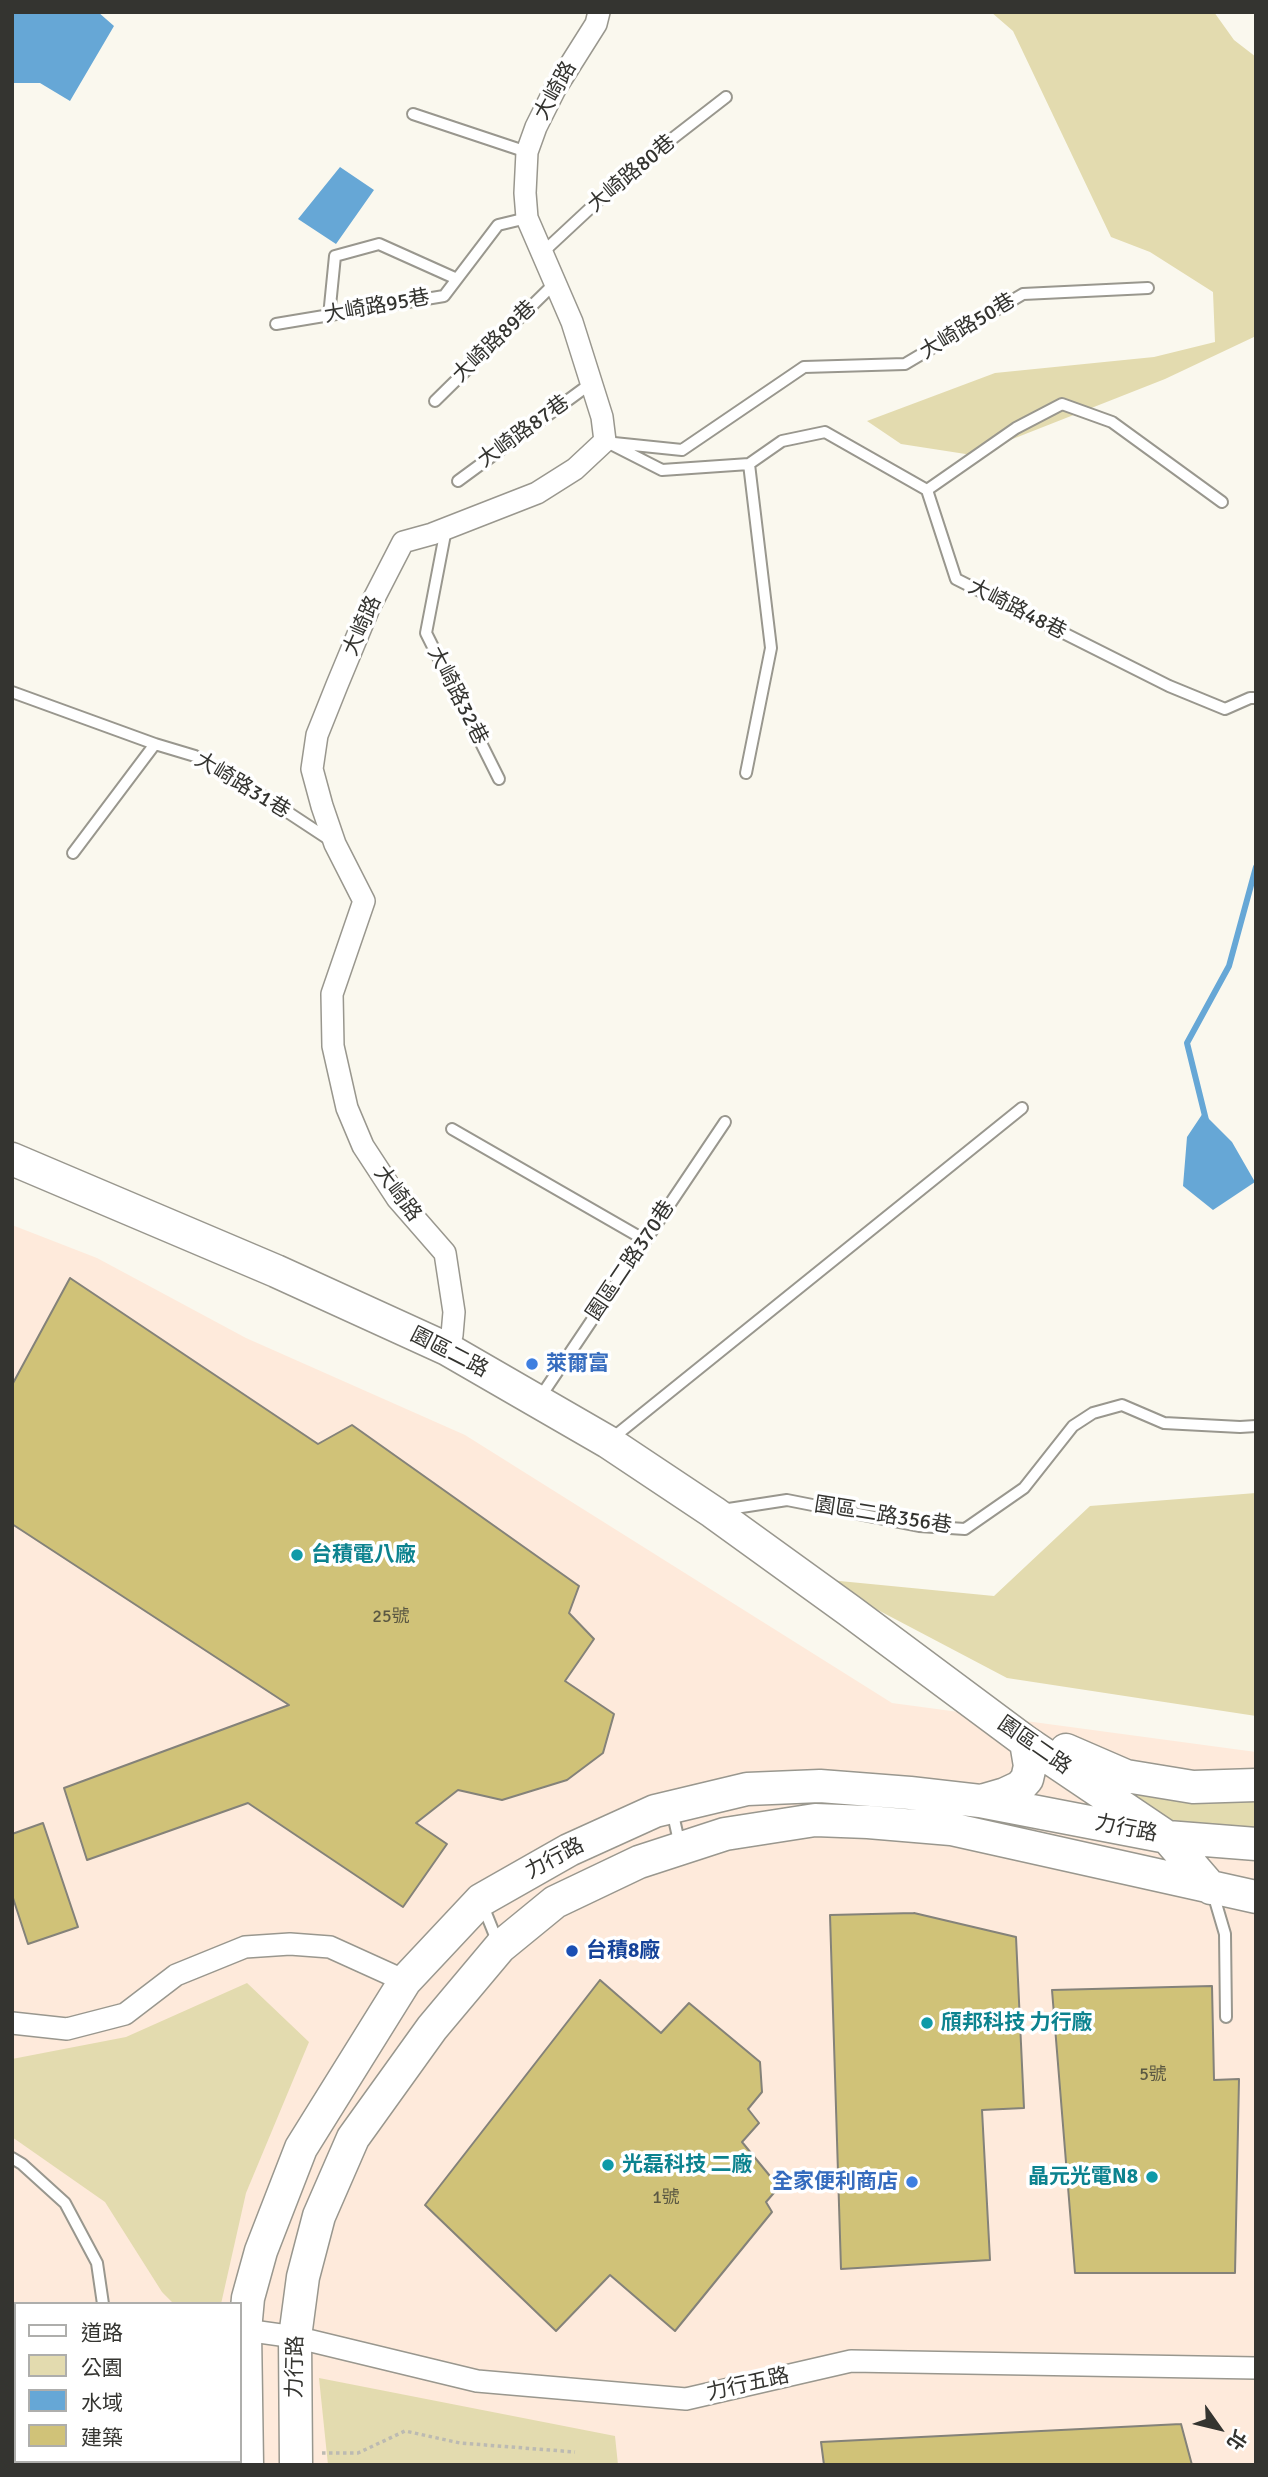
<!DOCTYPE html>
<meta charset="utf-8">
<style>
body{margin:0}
#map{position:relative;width:1268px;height:2477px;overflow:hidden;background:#faf8ee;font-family:Signika,"Noto Sans TC",sans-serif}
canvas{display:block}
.frame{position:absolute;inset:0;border:14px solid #343430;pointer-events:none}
.legend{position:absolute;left:14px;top:2302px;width:228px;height:161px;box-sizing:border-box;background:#fff;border:2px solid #aeaeac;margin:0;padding:9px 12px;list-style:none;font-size:21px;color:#343430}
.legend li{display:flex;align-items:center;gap:14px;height:35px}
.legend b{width:35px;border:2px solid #aeaeac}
.north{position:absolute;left:1184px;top:2393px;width:70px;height:70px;-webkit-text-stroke:5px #fff;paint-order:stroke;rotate:124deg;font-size:19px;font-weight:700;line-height:28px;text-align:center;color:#343430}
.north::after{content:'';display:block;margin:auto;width:24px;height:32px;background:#343430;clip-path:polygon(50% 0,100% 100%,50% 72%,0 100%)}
</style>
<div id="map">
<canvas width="1268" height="2477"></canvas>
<div class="frame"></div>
<ul class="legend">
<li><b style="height:9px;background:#fff"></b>道路</li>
<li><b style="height:19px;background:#e3dbaf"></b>公園</li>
<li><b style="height:19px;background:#66a7d6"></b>水域</li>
<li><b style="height:19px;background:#d0c278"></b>建築</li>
</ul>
<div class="north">北</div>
</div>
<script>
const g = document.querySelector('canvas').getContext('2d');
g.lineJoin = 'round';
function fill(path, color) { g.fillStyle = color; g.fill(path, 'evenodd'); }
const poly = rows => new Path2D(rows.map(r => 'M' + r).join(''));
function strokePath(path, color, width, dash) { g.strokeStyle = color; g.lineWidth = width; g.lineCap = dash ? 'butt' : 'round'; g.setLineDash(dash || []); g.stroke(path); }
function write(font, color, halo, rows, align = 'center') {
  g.font = font + ' Signika,"Noto Sans TC",sans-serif'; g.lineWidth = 7; g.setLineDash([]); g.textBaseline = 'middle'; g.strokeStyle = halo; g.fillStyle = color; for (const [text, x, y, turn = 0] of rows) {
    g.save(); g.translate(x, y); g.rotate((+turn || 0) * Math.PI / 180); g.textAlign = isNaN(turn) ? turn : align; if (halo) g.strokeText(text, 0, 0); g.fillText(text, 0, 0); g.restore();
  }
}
const industrial = poly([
 [12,1225,97,1258,246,1338,465,1435,892,1703,1256,1752,1256,2465,12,2465],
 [16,2304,240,2304,240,2461,16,2461]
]);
const green = poly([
 [991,12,1214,12,1234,40,1256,57,1256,336,1165,379,972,455,901,444,867,421,995,373,1154,357,1215,342,1213,292,1150,252,1111,237,1013,31],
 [1256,1493,1256,1716,1007,1678,819,1579,994,1596,1090,1506],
 [1104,1783,1256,1797,1256,1828,1173,1828],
 [247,1983,309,2042,246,2193,221,2304,174,2304,162,2292,105,2202,12,2137,12,2059,126,2037],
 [319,2378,615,2436,618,2465,328,2465]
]);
const water = poly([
 [17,12,98,12,114,26,70,101,40,83,12,83,12,15],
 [340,167,374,190,336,244,298,219],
 [1203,1113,1232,1142,1255,1182,1213,1210,1183,1186,1187,1137]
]);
const stream = poly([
 [1206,1120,1187,1043,1229,966,1256,867]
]);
const building = poly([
 [70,1278,318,1444,352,1425,579,1586,569,1613,594,1639,565,1681,614,1714,603,1753,567,1780,502,1800,458,1790,416,1823,447,1844,403,1907,248,1803,87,1860,64,1788,289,1705,12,1524,12,1385,70,1278],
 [43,1823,78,1927,28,1944,12,1895,12,1834,43,1823],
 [914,1913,1016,1937,1024,2108,982,2110,990,2260,841,2269,830,1915,914,1913],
 [600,1980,661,2033,689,2003,760,2062,762,2092,748,2109,759,2123,742,2142,779,2187,766,2202,772,2212,675,2331,610,2275,556,2331,425,2205,600,1980],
 [1212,1986,1214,2080,1239,2079,1235,2273,1075,2273,1052,1990,1212,1986],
 [1181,2424,1192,2465,824,2465,821,2442,1181,2424]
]);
const path = poly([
 [322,2453,358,2453,405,2431,460,2443,575,2452]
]);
const lane = poly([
 [413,114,527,152],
 [541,254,628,173,726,97],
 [329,316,335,256,379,244,457,279],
 [276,324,444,296,498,225,527,218],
 [435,401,556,282],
 [605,441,662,470,749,464,782,441,825,432,927,490,956,579,1169,686,1225,709,1250,698,1256,698],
 [614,443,682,450,804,367,905,364,1023,294,1148,288],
 [458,481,590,384],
 [927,490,1016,428,1062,404,1112,422,1222,502],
 [446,529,426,633,499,779],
 [12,692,155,744],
 [746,773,771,648,749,464],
 [73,853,155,744,195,756,251,788,333,842],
 [452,1129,645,1240],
 [539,1399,725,1122],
 [610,1440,1022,1108],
 [722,1510,787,1500,919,1526,965,1529,1024,1488,1073,1426,1093,1413,1122,1405,1164,1423,1240,1427,1256,1426],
 [672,1810,680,1846],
 [1212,1890,1225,1934,1226,2017],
 [483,1906,498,1943],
 [12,2158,22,2164,65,2203,97,2263,103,2304]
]);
const street = poly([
 [447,1349,452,1335,454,1312,445,1253,397,1198,363,1146,347,1108,333,1046,332,994,364,901,335,844,322,806,312,769,317,735,337,685,369,608,403,542,432,534,537,493,575,469,605,441,602,417,572,322,527,218,525,193,527,152,536,127,555,89,596,24,599,12],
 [12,2023,67,2029,125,2014,176,1975,245,1947,290,1944,330,1947,405,1981],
 [245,2330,295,2337,477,2381,686,2399,851,2361,1256,2368],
 [29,2465,35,2461]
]);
const secondary = poly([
 [12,1159,276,1271,447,1349,608,1442,713,1512,850,1611,1026,1742,1167,1837,1211,1888],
 [1066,1750,1126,1776,1193,1787,1256,1785],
 [981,1801,1005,1794,1020,1787,1027,1779,1030,1766,1026,1742],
 [247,2465,245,2330,248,2298,261,2251,301,2148,405,1981,481,1900,569,1850,655,1811,747,1789,820,1786,910,1793,980,1801,1167,1837,1256,1844],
 [296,2465,295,2337,303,2277,319,2216,353,2138,432,2028,500,1947,555,1902,639,1862,725,1834,815,1820,868,1822,951,1829,1256,1897]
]);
const markers = [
 [532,1364,7,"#3f7fe0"],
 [297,1555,7,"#0f9aa8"],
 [572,1951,7,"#1a4fb4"],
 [927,2023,7,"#0f9aa8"],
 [608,2165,7,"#0f9aa8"],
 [1152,2177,7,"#0f9aa8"],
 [912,2182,7,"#3f7fe0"]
];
const numberNames = [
 ["25號",391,1617],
 ["5號",1153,2075],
 ["1號",666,2198]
];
const streetNames = [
 ["大崎路",556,91,-61],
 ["大崎路80巷",632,174,-40],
 ["大崎路95巷",377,307,-10],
 ["大崎路50巷",968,327,-31],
 ["大崎路89巷",495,342,-44],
 ["大崎路87巷",524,432,-36],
 ["大崎路48巷",1017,610,27],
 ["大崎路",363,626,-66],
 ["大崎路32巷",457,696,63],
 ["大崎路31巷",242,786,31],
 ["大崎路",397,1194,53],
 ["園區二路370巷",631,1261,-56],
 ["園區二路",449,1353,27],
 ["園區二路356巷",883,1516,9],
 ["園區二路",1034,1746,35],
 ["力行路",1126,1829,11],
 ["力行路",555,1859,-28],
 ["力行路",296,2367,-89],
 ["力行五路",748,2385,-13]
];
const shopNames = [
 ["萊爾富",546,1364],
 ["全家便利商店",898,2182,"right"]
];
const cultureNames = [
 ["台積電八廠",311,1555],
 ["頎邦科技 力行廠",941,2023],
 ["光磊科技 二廠",622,2165],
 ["晶元光電N8",1138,2177,"right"]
];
const transitNames = [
 ["台積8廠",586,1951]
];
fill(industrial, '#feeadb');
fill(green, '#e3dbaf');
fill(water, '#66a7d6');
strokePath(stream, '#66a7d6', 6);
fill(building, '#d0c278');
strokePath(building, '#848279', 2);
strokePath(lane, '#99978e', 14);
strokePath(street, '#99978e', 24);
strokePath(secondary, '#99978e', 35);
strokePath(path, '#bcbab2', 3.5, [3.5, 3.5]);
strokePath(lane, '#fff', 10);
strokePath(street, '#fff', 21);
strokePath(secondary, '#fff', 32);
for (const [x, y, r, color] of markers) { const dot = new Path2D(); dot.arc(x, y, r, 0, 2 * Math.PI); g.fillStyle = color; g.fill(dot); strokePath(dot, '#fff', 2.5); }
write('18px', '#5b5842', null, numberNames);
write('21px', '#343430', '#fff', streetNames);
write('bold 21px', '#366cbe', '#fff', shopNames, 'left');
write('bold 21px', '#0d838f', '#fff', cultureNames, 'left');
write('bold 21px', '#164399', '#fff', transitNames, 'left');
</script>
